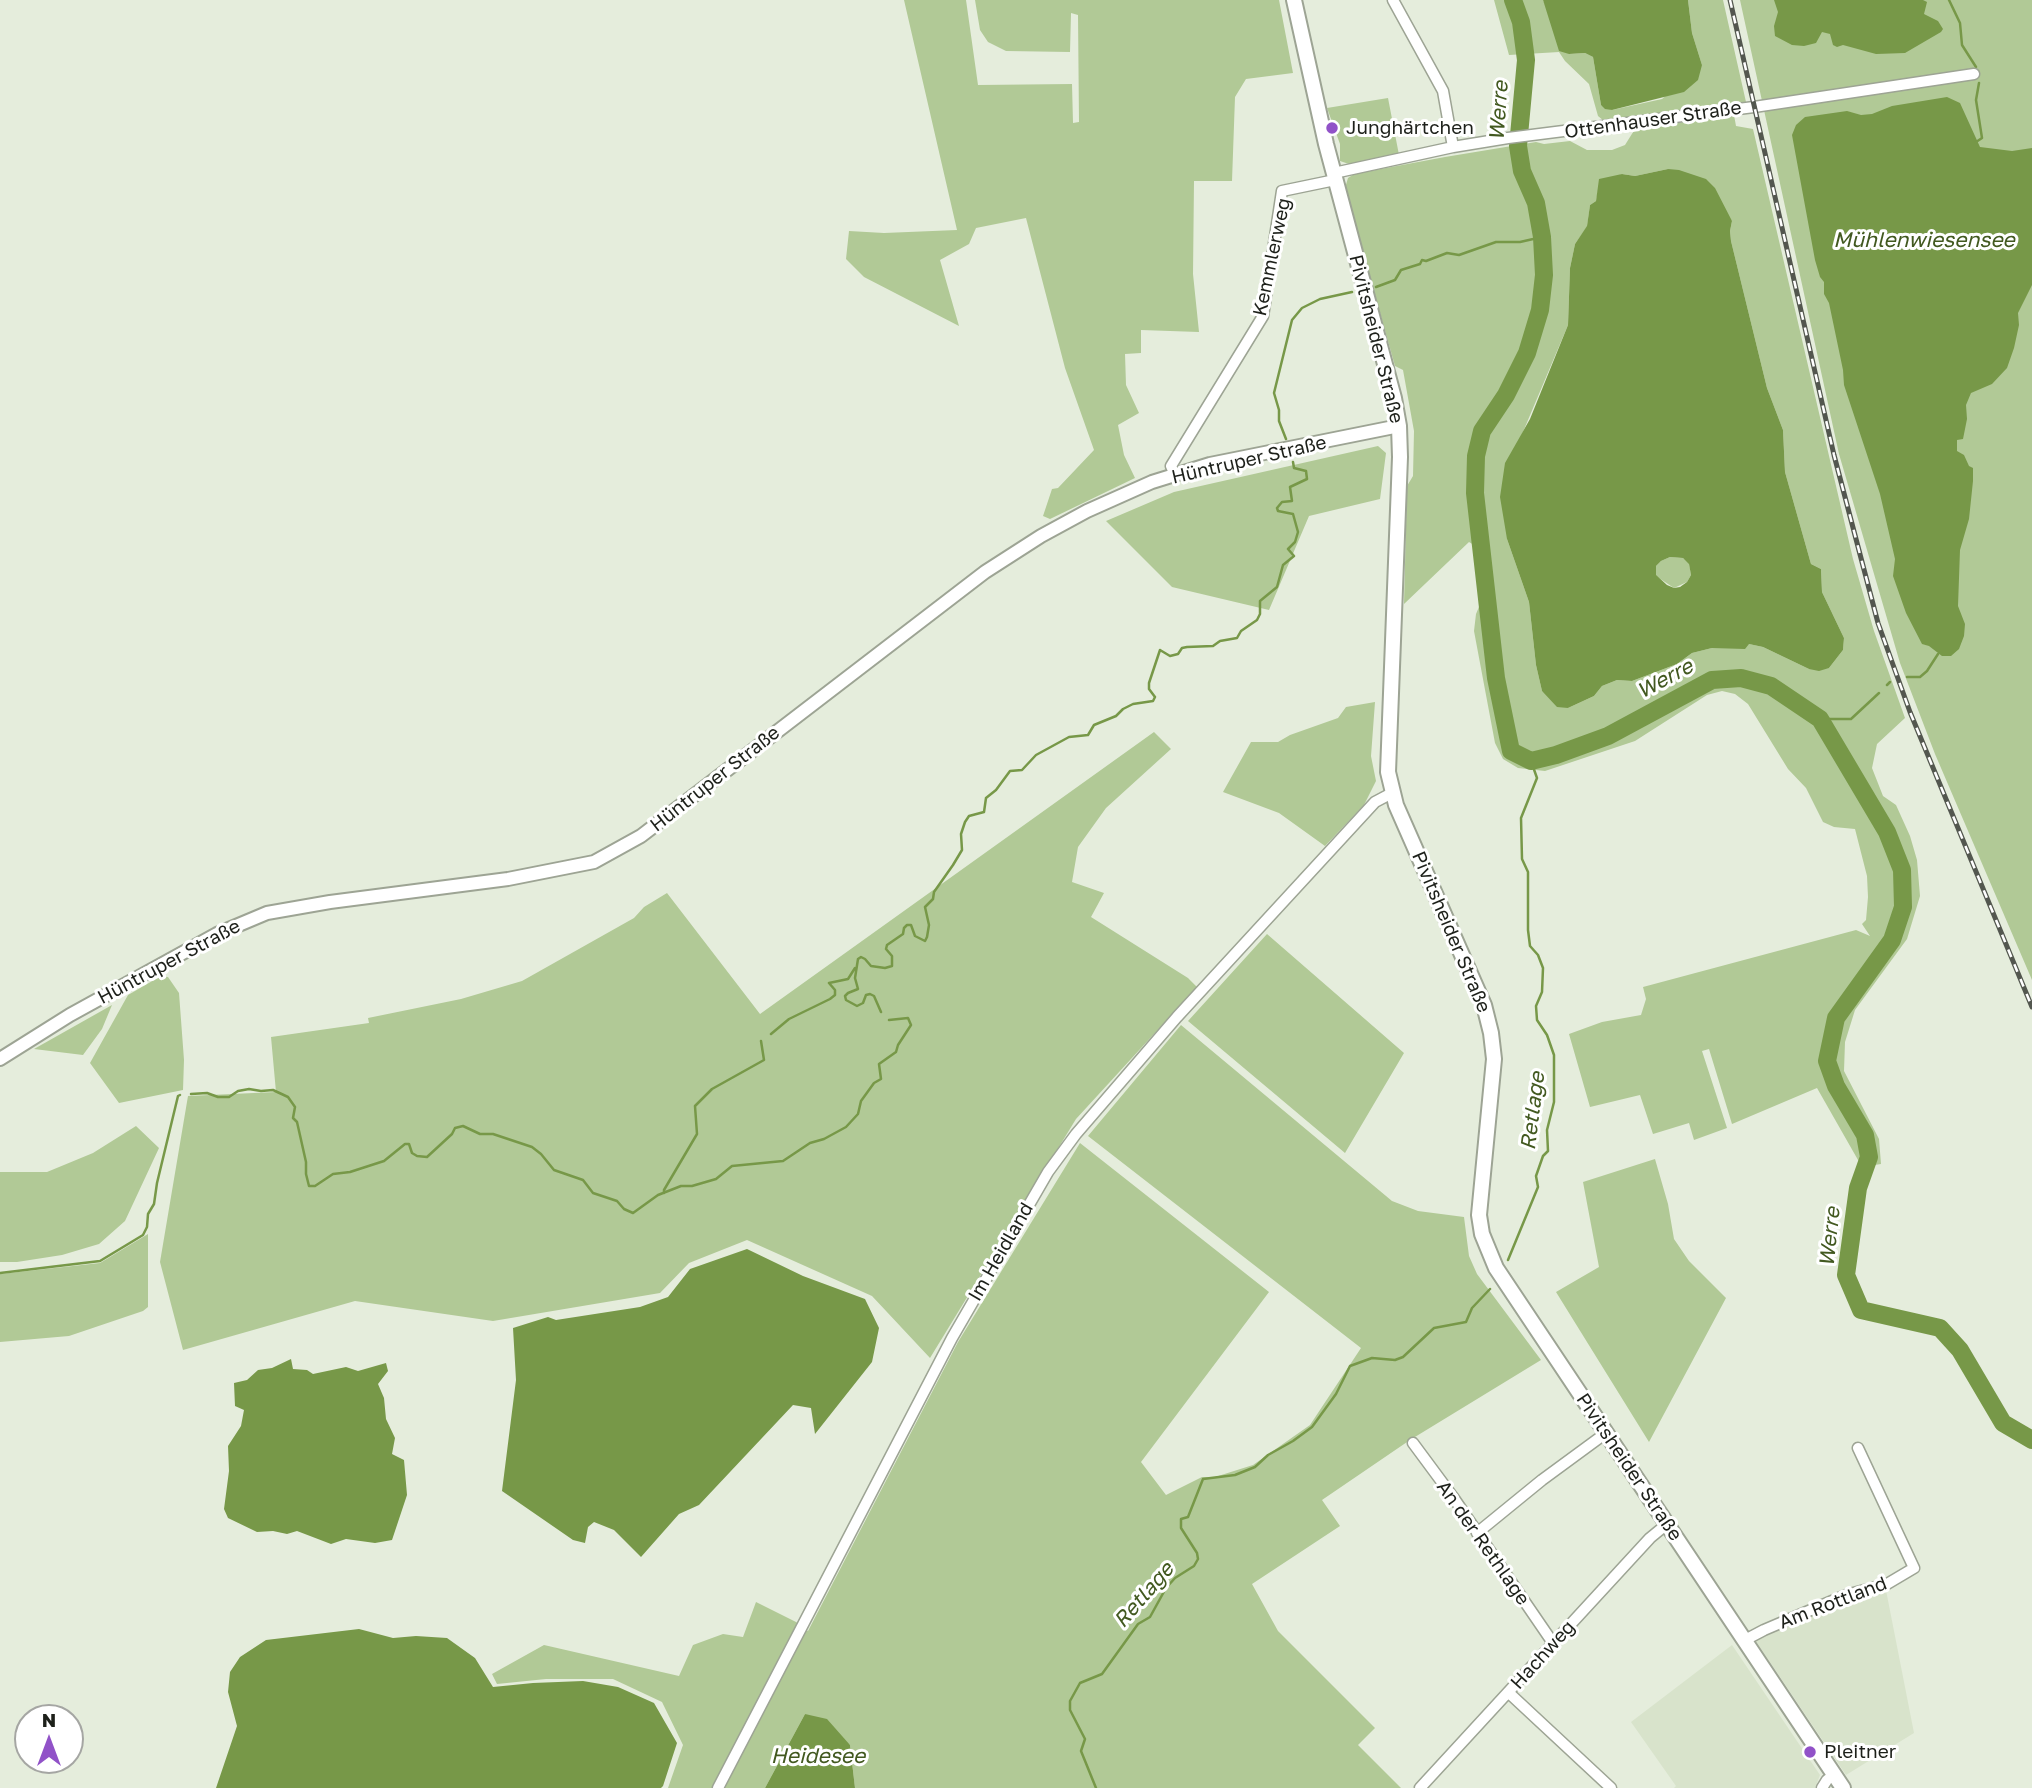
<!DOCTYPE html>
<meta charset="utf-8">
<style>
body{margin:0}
#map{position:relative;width:2032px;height:1788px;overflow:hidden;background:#e5eddc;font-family:"Golos Text",sans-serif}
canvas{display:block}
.north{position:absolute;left:14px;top:1704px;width:70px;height:70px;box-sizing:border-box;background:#fff;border:2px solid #a5a6a3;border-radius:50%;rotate:0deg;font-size:19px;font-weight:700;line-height:28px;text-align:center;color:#1d201a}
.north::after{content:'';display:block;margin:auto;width:24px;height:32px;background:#9152c8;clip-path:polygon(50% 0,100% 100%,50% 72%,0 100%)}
</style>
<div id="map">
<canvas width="2032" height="1788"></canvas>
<div class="north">N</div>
</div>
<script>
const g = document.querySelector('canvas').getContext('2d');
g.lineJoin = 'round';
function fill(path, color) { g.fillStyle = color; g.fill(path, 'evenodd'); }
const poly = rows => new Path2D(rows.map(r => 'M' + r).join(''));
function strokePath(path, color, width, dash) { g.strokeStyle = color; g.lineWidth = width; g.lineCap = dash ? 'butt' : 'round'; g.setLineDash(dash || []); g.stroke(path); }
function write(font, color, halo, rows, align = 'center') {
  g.font = font + ' "Golos Text",sans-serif'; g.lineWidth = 6; g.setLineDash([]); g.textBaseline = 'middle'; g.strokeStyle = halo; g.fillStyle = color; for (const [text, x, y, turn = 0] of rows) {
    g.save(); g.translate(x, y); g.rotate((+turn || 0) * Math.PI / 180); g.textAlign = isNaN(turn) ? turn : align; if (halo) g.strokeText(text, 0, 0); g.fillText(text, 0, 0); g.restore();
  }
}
const built = poly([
 [1884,1580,1914,1733,1846,1775,1751,1634],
 [1732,1645,1820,1775,1815,1788,1674,1788,1676,1786,1631,1722]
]);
const green = poly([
 [904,0,966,0,978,85,1072,84,1073,123,1079,122,1078,15,1071,13,1070,52,1006,51,988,42,980,30,975,0,1279,0,1293,73,1246,79,1235,97,1232,181,1194,181,1193,274,1199,332,1141,330,1141,353,1125,354,1126,385,1139,413,1118,425,1124,455,1135,478,1050,519,1043,516,1052,489,1058,488,1094,450,1065,368,1026,218,976,228,969,244,940,260,959,326,864,277,846,259,849,231,884,233,957,230],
 [1494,0,1543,0,1569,54,1585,53,1593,57,1601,105,1612,110,1662,99,1702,65,1692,33,1688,0,1723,0,1746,102,1604,121,1598,116,1589,84,1565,61,1559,52,1509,55],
 [1740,0,2032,0,2032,980,1935,754,1900,663,1839,454],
 [1388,98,1399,155,1349,164,1340,161,1340,144,1327,108],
 [1734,115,1736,126,1753,129,1853,559,1874,631,1905,718,1877,744,1872,768,1883,796,1896,805,1910,836,1917,860,1920,896,1907,939,1855,1010,1845,1042,1844,1071,1879,1139,1881,1164,1862,1167,1817,1088,1732,1124,1709,1049,1702,1051,1727,1128,1694,1140,1689,1123,1653,1134,1640,1095,1590,1107,1569,1034,1602,1022,1641,1015,1646,999,1643,987,1856,930,1870,936,1862,924,1866,920,1868,897,1867,876,1855,829,1834,827,1823,822,1806,788,1788,769,1748,704,1735,694,1722,691,1707,695,1635,741,1545,771,1518,768,1503,759,1495,743,1474,631,1476,614,1481,602,1474,545,1469,542,1404,604,1407,486,1413,476,1414,431,1403,370,1395,366,1345,188,1348,178,1354,174,1445,157,1536,142,1544,144,1570,141,1587,150,1612,150,1625,145,1635,129],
 [1668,169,1732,221,1730,231,1731,241,1767,388,1783,430,1785,472,1811,564,1821,569,1822,592,1844,638,1843,650,1829,668,1809,669,1763,647,1749,644,1712,648,1692,653,1677,664,1632,681,1617,680,1602,686,1594,696,1568,708,1542,691,1536,665,1529,602,1507,539,1520,439,1568,325,1570,268,1575,244,1587,227,1590,205,1596,201,1599,186,1622,174,1635,176],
 [1378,446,1386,453,1380,499,1309,516,1269,610,1172,587,1106,521,1174,492],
 [1670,557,1683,558,1689,563,1691,575,1687,582,1674,588,1656,576,1656,566,1661,561],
 [1375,702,1371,756,1376,781,1364,805,1325,846,1279,813,1223,792,1251,742,1278,742,1290,735,1338,718,1346,707],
 [1154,732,1171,749,1106,808,1078,847,1072,882,1104,893,1091,917,1188,978,1197,987,1076,1119,930,1358,872,1296,747,1240,689,1263,660,1293,493,1321,355,1301,183,1350,160,1262,188,1096,276,1092,271,1037,369,1023,368,1018,461,999,522,981,634,918,644,907,667,893,760,1014],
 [1267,934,1404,1053,1345,1153,1188,1021],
 [161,976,168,977,179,993,184,1060,183,1090,119,1103,90,1063,128,995],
 [112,1005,102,1029,83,1055,34,1049],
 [1181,1025,1392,1201,1418,1211,1464,1217,1469,1256,1477,1274,1541,1360,1410,1440,1322,1500,1340,1526,1252,1584,1278,1631,1375,1728,1358,1745,1401,1788,855,1788,850,1745,805,1714,765,1788,668,1788,683,1745,662,1702,613,1679,546,1679,497,1684,492,1674,544,1645,679,1676,693,1645,723,1634,743,1637,756,1602,796,1622,808,1631,958,1342,1080,1143,1269,1292,1141,1462,1166,1495,1202,1477,1215,1477,1253,1465,1310,1425,1361,1348,1088,1136],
 [136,1126,159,1148,125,1221,99,1244,62,1255,17,1262,0,1262,0,1172,47,1172,93,1153],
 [1655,1159,1668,1204,1674,1239,1689,1261,1726,1298,1649,1442,1556,1292,1599,1267,1583,1182],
 [148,1234,148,1307,143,1311,69,1336,0,1342,0,1274,100,1263]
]);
const water = poly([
 [1543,0,1688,0,1692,33,1702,65,1698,80,1684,92,1612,110,1605,109,1601,105,1593,57,1585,53,1569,54,1559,51],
 [1774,0,1923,0,1927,2,1924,14,1938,21,1943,29,1941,32,1905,53,1876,54,1843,45,1837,47,1833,45,1830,34,1822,32,1816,43,1804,46,1792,45,1775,36,1774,26,1778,12],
 [1947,97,1960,103,1980,147,2012,151,2032,148,2032,285,2018,313,2019,325,2014,348,2007,368,1992,384,1971,393,1966,405,1967,419,1963,439,1957,440,1957,451,1964,455,1969,466,1973,468,1973,481,1969,519,1960,550,1958,606,1965,624,1964,636,1959,649,1951,656,1942,656,1929,646,1922,644,1906,613,1893,576,1895,559,1880,494,1844,385,1843,370,1829,303,1824,294,1824,282,1820,277,1815,260,1792,135,1796,125,1805,117,1847,111,1861,115,1872,114,1892,106],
 [1668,169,1679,170,1706,179,1715,188,1732,221,1730,231,1731,241,1767,388,1783,430,1785,472,1811,564,1821,569,1822,592,1844,638,1843,650,1829,668,1819,671,1809,669,1763,647,1749,644,1745,649,1712,648,1692,653,1677,664,1632,681,1617,680,1602,686,1594,696,1568,708,1557,707,1542,691,1536,665,1529,602,1507,539,1500,497,1505,463,1530,419,1568,325,1570,268,1575,244,1587,226,1590,205,1596,201,1599,179,1622,174,1635,176],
 [1670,557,1683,558,1689,564,1691,575,1687,582,1680,587,1674,588,1667,585,1656,575,1656,566,1661,561],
 [747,1249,803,1276,865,1299,879,1328,872,1362,815,1434,811,1408,793,1405,699,1505,679,1514,641,1557,614,1530,594,1522,588,1527,585,1543,573,1540,502,1491,516,1380,513,1328,548,1317,556,1320,640,1307,668,1297,690,1269],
 [291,1359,293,1369,307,1370,313,1374,346,1367,358,1371,386,1363,388,1371,378,1384,384,1398,386,1419,395,1438,392,1454,404,1460,407,1495,392,1540,375,1543,346,1539,331,1544,297,1531,287,1534,273,1531,257,1532,228,1518,224,1509,229,1471,228,1446,241,1426,244,1410,235,1406,234,1383,247,1380,258,1370,272,1368],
 [359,1629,393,1638,416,1636,447,1638,475,1658,493,1687,533,1683,583,1681,618,1687,654,1703,677,1743,663,1786,661,1788,216,1788,237,1726,228,1692,230,1672,240,1657,266,1640],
 [805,1714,827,1719,850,1745,855,1788,765,1788]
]);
const stream = poly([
 [1949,0,1960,23,1962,45,1976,67],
 [1976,142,1982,138,1976,100,1979,83],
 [1376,287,1395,280,1401,270,1420,264,1422,260,1426,261,1447,253,1459,255,1496,242,1520,242,1542,237],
 [1286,439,1279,421,1279,410,1274,393,1292,320,1302,308,1320,299,1352,292],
 [1907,677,1920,677,1927,671,1938,654],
 [1887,685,1890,682],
 [1820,719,1851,719,1879,693],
 [881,1012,874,996,870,994,866,995,863,1003,857,1006,846,1000,845,996,848,993,858,989,855,978,858,959,861,957,865,959,871,966,885,968,892,966,892,956,886,949,887,945,903,934,904,928,907,925,911,925,915,936,925,941,927,937,929,925,925,907,933,899,934,892,953,865,962,850,961,834,965,822,969,816,984,812,986,798,996,790,1010,771,1022,770,1036,755,1069,737,1088,735,1094,725,1116,716,1123,709,1133,704,1153,701,1155,697,1149,689,1149,683,1160,650,1170,656,1178,654,1182,648,1187,647,1213,646,1220,641,1237,638,1241,631,1257,620,1260,614,1260,601,1277,587,1283,565,1294,556,1288,549,1295,542,1298,532,1293,514,1278,511,1277,508,1282,502,1292,501,1290,487,1307,479,1306,471,1294,468,1293,462],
 [771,1034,789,1019,830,999,835,995,835,990,829,983,848,979,855,968],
 [191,1094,207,1093,218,1097,229,1097,238,1091,249,1089,261,1091,273,1090,288,1097,295,1107,293,1118,297,1122,306,1162,306,1174,309,1186,315,1186,333,1174,350,1172,384,1161,405,1144,409,1144,412,1153,417,1156,427,1157,452,1134,455,1128,463,1126,480,1134,493,1134,532,1147,541,1154,554,1170,583,1180,593,1193,617,1201,624,1209,633,1213,658,1195,681,1186,692,1186,716,1179,732,1166,783,1161,810,1143,824,1139,846,1127,858,1114,861,1101,874,1083,881,1079,879,1064,896,1052,898,1045,911,1025,908,1018,889,1020],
 [664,1193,664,1190,697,1134,695,1106,712,1089,764,1060,761,1041],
 [1508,1260,1538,1187,1536,1176,1543,1156,1548,1151,1547,1130,1554,1102,1554,1055,1547,1035,1537,1020,1536,1006,1542,992,1543,968,1538,955,1530,946,1528,930,1528,872,1522,859,1521,818,1537,778,1531,761],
 [0,1273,100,1261,143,1235,147,1227,148,1214,154,1204,157,1183,178,1096,180,1095],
 [1096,1788,1081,1751,1085,1739,1070,1710,1070,1701,1080,1683,1102,1674,1138,1624,1150,1617,1166,1588,1175,1578,1194,1566,1198,1559,1197,1553,1181,1528,1181,1519,1188,1517,1203,1479,1235,1475,1255,1467,1268,1455,1293,1441,1312,1427,1336,1394,1350,1366,1372,1358,1395,1360,1403,1357,1434,1328,1466,1322,1472,1308,1490,1289]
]);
const river = poly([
 [1513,0,1521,22,1526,60,1518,146,1522,171,1536,203,1542,237,1544,275,1540,310,1527,353,1506,395,1482,431,1476,456,1475,493,1496,678,1511,751,1531,761,1556,755,1608,736,1712,680,1741,678,1771,686,1820,719,1887,832,1902,870,1903,907,1892,940,1836,1018,1827,1061,1836,1086,1865,1135,1869,1157,1858,1188,1846,1275,1861,1310,1940,1328,1960,1350,2003,1423,2032,1440]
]);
const minor = poly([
 [1393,0,1443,91,1453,147],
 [1334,173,1453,147,1508,138,1754,107,1974,74],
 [1175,475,1171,466,1263,316,1282,191,1335,180],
 [1413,1443,1453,1497,1553,1643],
 [1477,1533,1542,1480,1606,1433],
 [1745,1640,1764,1630,1846,1595,1887,1584,1914,1568,1858,1448],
 [1509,1693,1611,1788],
 [718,1788,952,1338,1048,1172,1076,1134,1177,1017,1375,802,1392,793],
 [1420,1788,1650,1538,1667,1524],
 [1822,1788,1827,1780,1834,1775]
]);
const tertiary = poly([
 [0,1059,70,1015,217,934,267,913,330,902,508,879,594,862,641,836,985,572,1041,536,1087,511,1152,482,1210,464,1399,426]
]);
const secondary = poly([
 [1294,0,1326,144,1394,398,1399,426,1400,457,1388,772,1396,805,1484,1005,1491,1033,1494,1059,1479,1215,1482,1234,1496,1268,1843,1788]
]);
const rail = poly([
 [1730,0,1834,455,1878,623,1910,712,2032,1007]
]);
const markers = [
 [1332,128,7,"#9152c8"],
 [1810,1752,7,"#9152c8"]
];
const streetNames = [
 ["Ottenhauser Straße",1653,120,-8],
 ["Kemmlerweg",1272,257,-78],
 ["Pivitsheider Straße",1376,339,76],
 ["Hüntruper Straße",1249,460,-13],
 ["Hüntruper Straße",715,779,-38],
 ["Pivitsheider Straße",1451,932,67],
 ["Hüntruper Straße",169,962,-28],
 ["Im Heidland",1001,1252,-60],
 ["Pivitsheider Straße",1629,1467,56],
 ["An der Rethlage",1483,1543,55],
 ["Am Rottland",1833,1603,-21],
 ["Hachweg",1543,1655,-48]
];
const poiNames = [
 ["Junghärtchen",1346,128],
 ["Pleitner",1824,1752]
];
const waterNames = [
 ["Werre",1499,111,-86],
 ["Mühlenwiesensee",1924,240],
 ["Werre",1665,679,-28],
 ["Retlage",1533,1111,-83],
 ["Werre",1830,1237,-84],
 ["Retlage",1144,1595,-49],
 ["Heidesee",818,1756]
];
fill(built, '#d8e3cb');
fill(green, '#b1c996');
fill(water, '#779848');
strokePath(stream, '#779848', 2.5);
strokePath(river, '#779848', 18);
strokePath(minor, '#9da494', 13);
strokePath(tertiary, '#9da494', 16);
strokePath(secondary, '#9da494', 18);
strokePath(minor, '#fff', 10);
strokePath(tertiary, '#fff', 12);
strokePath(secondary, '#fff', 14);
strokePath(rail, '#53574f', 5);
strokePath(rail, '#fff', 2.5, [8]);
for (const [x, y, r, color] of markers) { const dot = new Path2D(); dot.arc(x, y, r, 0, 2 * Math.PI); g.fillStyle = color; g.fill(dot); strokePath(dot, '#fff', 2.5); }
write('19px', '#1d201a', '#fff', streetNames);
write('19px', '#1d201a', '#fff', poiNames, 'left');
write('italic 21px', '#425920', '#fff', waterNames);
</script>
